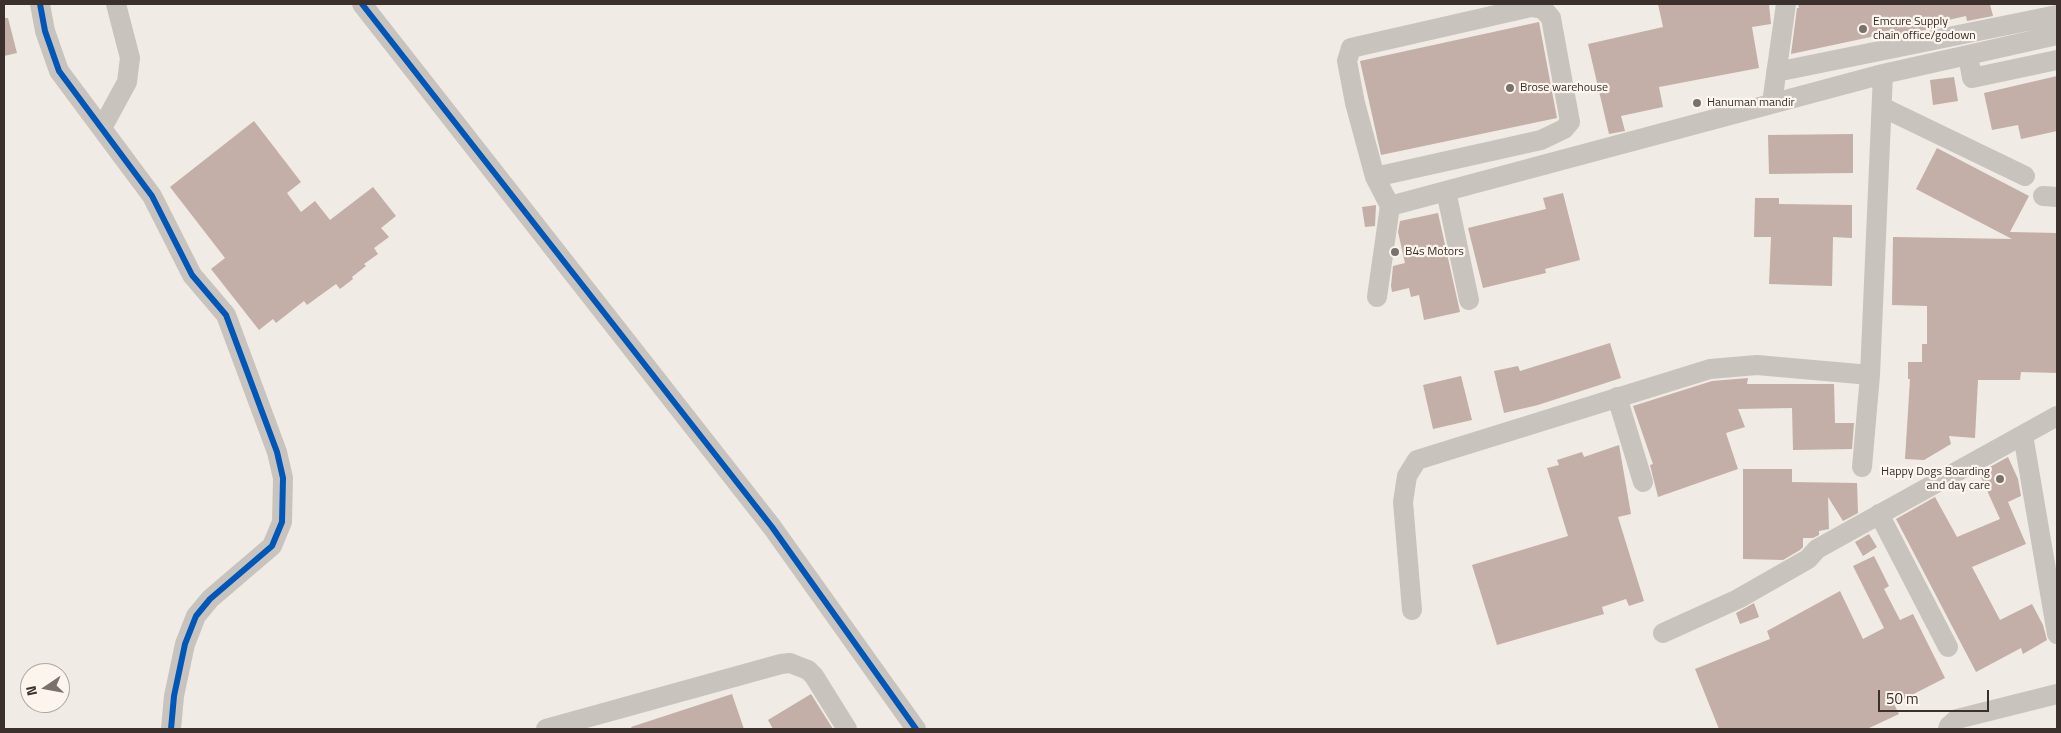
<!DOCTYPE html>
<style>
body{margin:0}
#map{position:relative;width:2061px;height:733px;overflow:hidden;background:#f0ebe5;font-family:"Titillium Web",sans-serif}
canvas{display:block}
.frame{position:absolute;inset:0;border:5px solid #3b302b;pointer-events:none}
.north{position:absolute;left:20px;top:663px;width:50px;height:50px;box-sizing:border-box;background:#fbf5ee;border:1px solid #aea6a0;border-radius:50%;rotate:258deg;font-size:14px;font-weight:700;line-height:20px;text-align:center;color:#3b302b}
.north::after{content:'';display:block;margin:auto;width:18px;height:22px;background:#7a716c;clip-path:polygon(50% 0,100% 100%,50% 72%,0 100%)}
.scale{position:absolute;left:1878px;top:690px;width:111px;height:22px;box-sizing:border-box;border:2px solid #3b302b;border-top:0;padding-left:6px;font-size:15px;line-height:18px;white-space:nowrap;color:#3b302b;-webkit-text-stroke:4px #fbf5ee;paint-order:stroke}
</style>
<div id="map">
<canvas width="2061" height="733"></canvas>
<div class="frame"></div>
<div class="north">N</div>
<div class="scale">50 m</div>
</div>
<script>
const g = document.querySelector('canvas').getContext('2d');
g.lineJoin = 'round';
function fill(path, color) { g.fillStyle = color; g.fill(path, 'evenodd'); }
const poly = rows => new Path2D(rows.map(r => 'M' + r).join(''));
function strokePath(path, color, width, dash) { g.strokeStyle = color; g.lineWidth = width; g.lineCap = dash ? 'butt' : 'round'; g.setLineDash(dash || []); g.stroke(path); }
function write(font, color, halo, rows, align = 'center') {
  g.font = font + ' "Titillium Web",sans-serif'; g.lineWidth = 4.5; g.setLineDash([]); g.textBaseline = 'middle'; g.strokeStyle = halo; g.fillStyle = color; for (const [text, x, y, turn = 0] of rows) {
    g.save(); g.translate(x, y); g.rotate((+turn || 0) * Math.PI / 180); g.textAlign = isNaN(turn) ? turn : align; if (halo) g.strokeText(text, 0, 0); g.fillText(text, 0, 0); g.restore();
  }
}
const building = poly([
 [1658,4,1769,4,1771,24,1752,27,1759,68,1659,87,1663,107,1621,116,1625,131,1609,134,1588,44,1663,27],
 [1798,4,1990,4,1993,16,1967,21,1966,16,1939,22,1940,27,1895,36,1894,32,1791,54,1797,8,1799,8],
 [4,18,8,18,17,53,4,56],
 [1539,22,1557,118,1381,155,1360,61],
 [2057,76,2057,131,2021,139,2018,125,1992,130,1984,93],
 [1954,77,1958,101,1933,105,1930,80],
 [254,121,301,182,287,193,301,212,315,201,330,220,373,187,396,216,381,228,389,237,374,248,378,254,364,264,366,266,352,277,353,279,340,289,336,284,307,305,304,301,276,323,273,319,259,330,211,269,225,258,170,187],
 [1853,134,1853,173,1769,174,1768,135],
 [1937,148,2029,196,2010,232,2057,233,2057,373,2021,372,2020,380,1978,380,1975,438,1949,436,1951,444,1924,460,1905,459,1910,379,1908,379,1908,362,1922,362,1922,344,1927,344,1927,306,1892,305,1893,237,2012,239,1916,189],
 [1563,193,1580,260,1545,269,1546,273,1483,288,1468,228,1546,209,1543,198],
 [1755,198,1779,198,1779,204,1852,205,1852,238,1833,237,1832,286,1769,284,1771,237,1754,237],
 [1376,205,1375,226,1365,227,1362,207],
 [1438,213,1460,312,1424,320,1419,295,1411,297,1409,288,1392,292,1391,286,1393,266,1405,263,1398,232,1400,221],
 [1610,343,1621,378,1538,405,1504,413,1494,371,1518,366,1520,371],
 [1461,376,1472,420,1433,429,1423,385],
 [1748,378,1747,384,1834,384,1835,423,1854,423,1852,449,1793,450,1792,408,1738,409,1745,427,1726,433,1738,469,1658,497,1650,465,1653,464,1633,406,1712,381],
 [1619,445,1631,514,1618,517,1644,601,1629,606,1626,599,1602,607,1604,614,1497,645,1472,565,1568,536,1547,468,1559,465,1557,460,1582,452,1584,457],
 [2008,457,2018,479,2021,496,2008,502,2026,544,1972,567,2000,620,2032,604,2043,625,2047,640,2023,654,2021,648,1976,672,1896,519,1935,497,1957,537,2000,519,1979,473],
 [1743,469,1792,469,1792,482,1857,483,1858,513,1843,521,1828,497,1829,529,1819,531,1819,535,1813,538,1803,538,1803,547,1800,550,1783,560,1743,559],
 [1869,534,1877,547,1863,556,1855,542],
 [1874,556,1889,586,1884,589,1900,620,1913,614,1945,678,1894,704,1899,714,1867,729,1719,729,1695,669,1770,639,1767,631,1840,591,1863,639,1884,628,1853,566],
 [1754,603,1759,617,1740,624,1736,613],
 [732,694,744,729,632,729,631,727],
 [811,694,833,729,773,729,768,720]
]);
const minor = poly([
 [40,4,45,31,59,71,152,196,192,275,226,315,277,452,283,478,282,522,272,546,210,599,196,616,185,644,174,696,171,729],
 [362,4,772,527,916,729],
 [1968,55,1972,78,2057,60],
 [1776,72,2057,15],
 [1772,103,1786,4],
 [1882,107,2025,176],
 [102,128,127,82,130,58,116,4],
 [1375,177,1541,140,1564,129,1570,122,1551,18,1543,9,1531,7,1351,48,1347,61,1355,103,1375,177,1390,206],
 [1446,191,1469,300],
 [2043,196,2057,197],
 [1377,297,1390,206,1883,74,2057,35],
 [1617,397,1643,482],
 [2023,435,2057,634],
 [1862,467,1870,375,1883,74],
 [1879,514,1948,647],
 [1412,610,1403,502,1407,476,1417,460,1710,369,1757,365,1870,375],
 [1663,633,1738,599,1808,559,1817,549,2057,416],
 [546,729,781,664,790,663,808,670,814,676,847,729],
 [1948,729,1949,726,1957,719,2057,694]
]);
const cycleway = poly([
 [40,4,45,31,59,71,152,196,192,275,226,315,277,452,283,478,282,522,272,546,210,599,196,616,185,644,174,696,171,729],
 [362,4,772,527,916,729]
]);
const markers = [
 [1863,29,5,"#7a716c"],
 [1510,88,5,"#7a716c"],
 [1697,103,5,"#7a716c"],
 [1395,252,5,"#7a716c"],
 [2000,479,5,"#7a716c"]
];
const poiNames = [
 ["Emcure Supply",1873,22],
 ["chain office/godown",1873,36],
 ["Brose warehouse",1520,88],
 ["Hanuman mandir",1707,103],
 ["B4s Motors",1405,252],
 ["Happy Dogs Boarding",1990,472,"right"],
 ["and day care",1990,486,"right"]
];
fill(building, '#c3afa7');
strokePath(minor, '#c9c3be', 20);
strokePath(cycleway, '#0057b8', 6);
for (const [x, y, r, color] of markers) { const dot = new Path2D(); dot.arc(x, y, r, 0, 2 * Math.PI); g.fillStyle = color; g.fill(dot); strokePath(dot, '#fbf5ee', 2); }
write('12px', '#3b302b', '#fbf5ee', poiNames, 'left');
</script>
